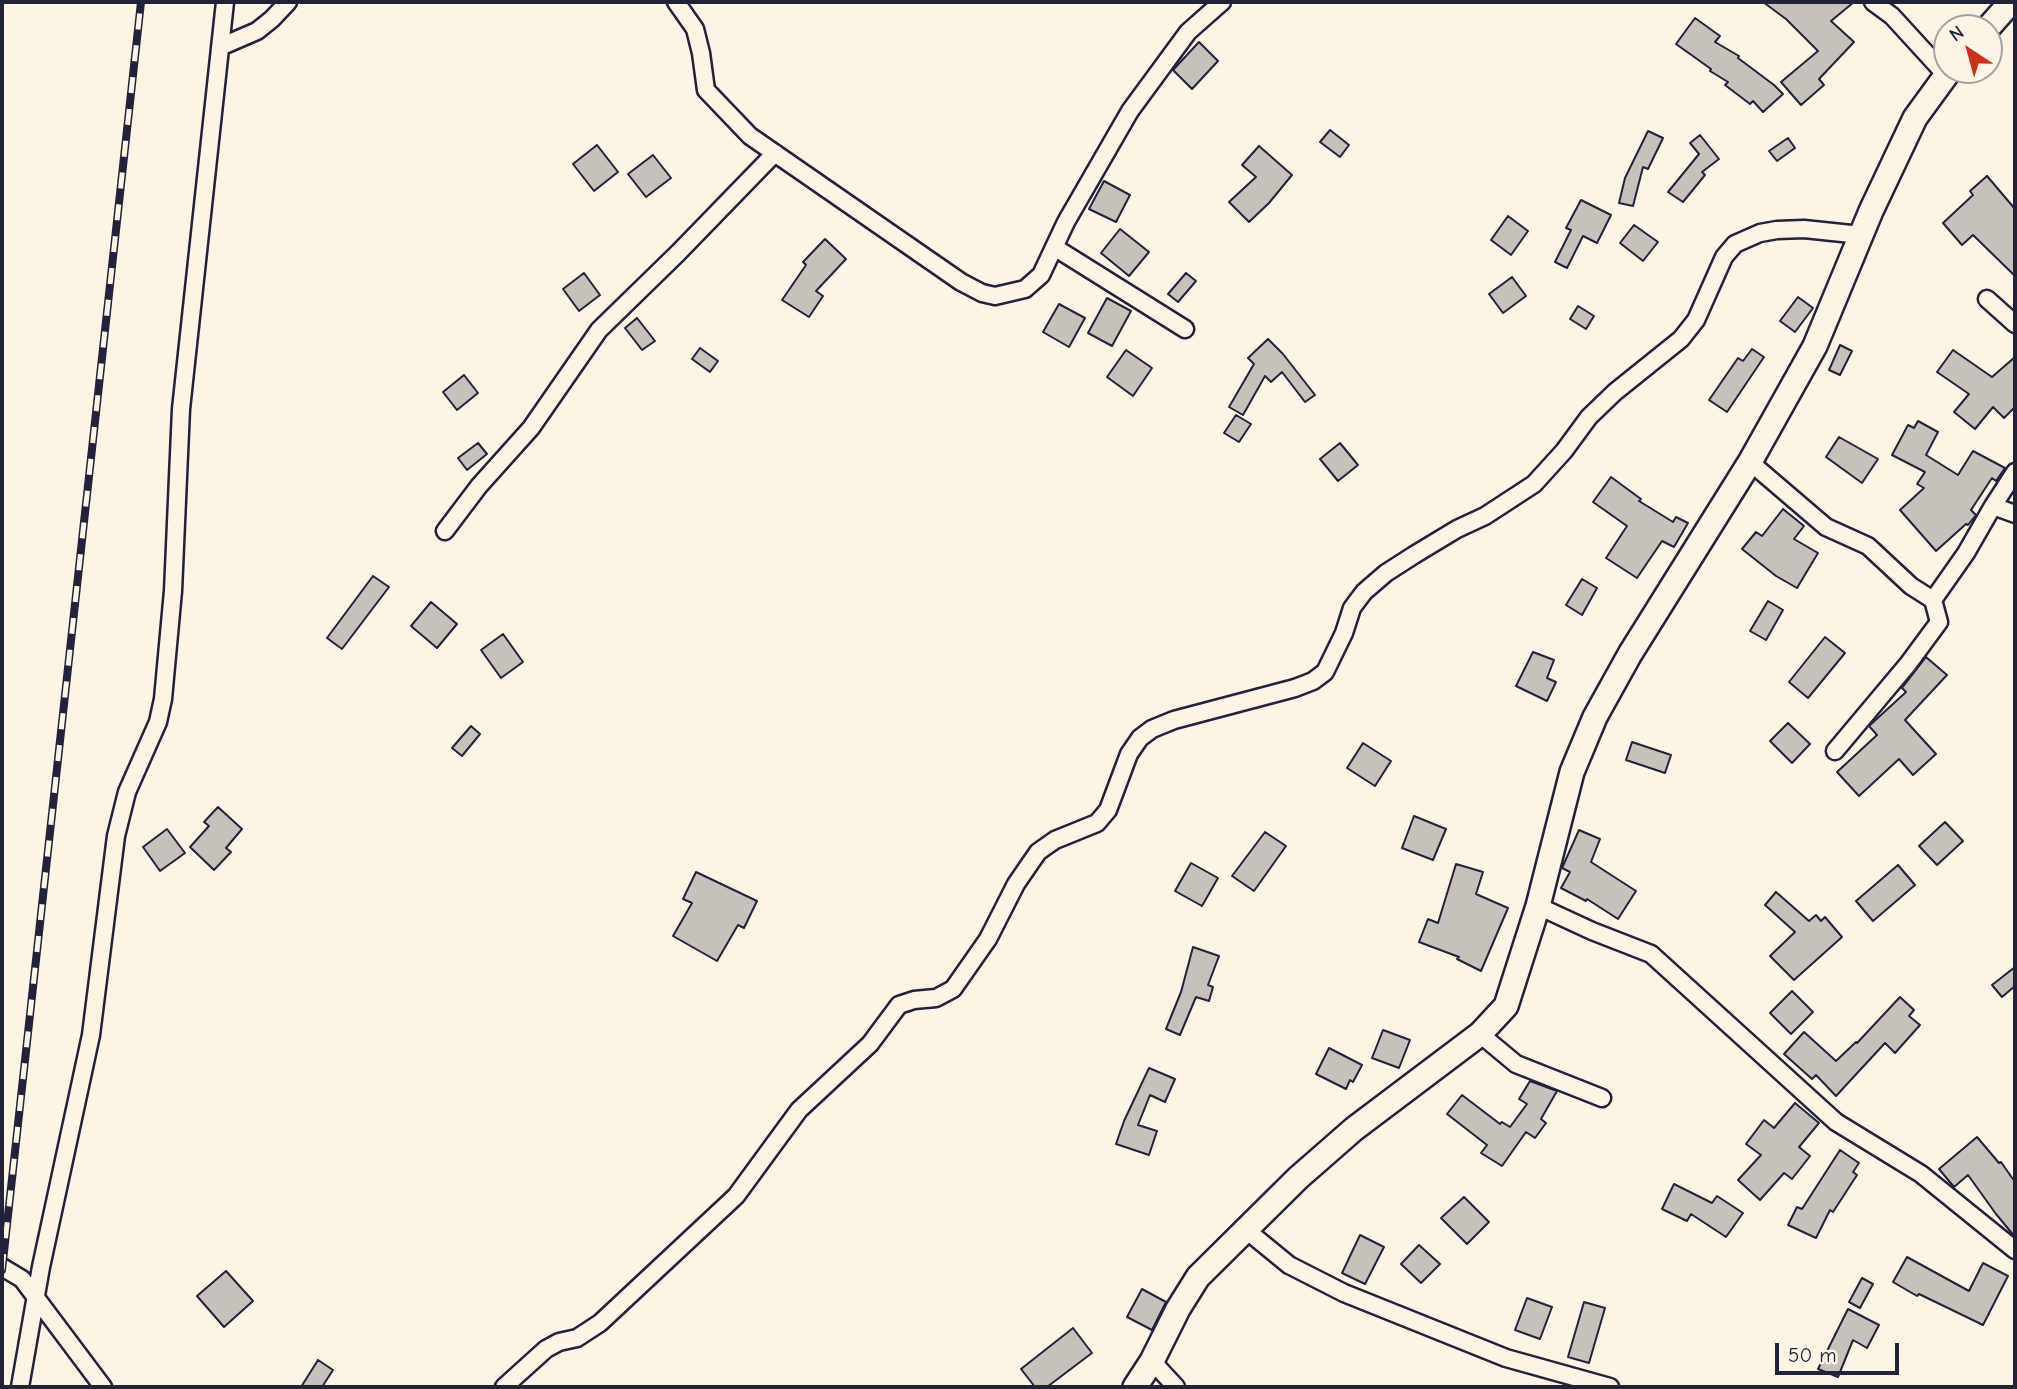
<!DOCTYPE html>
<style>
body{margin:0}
#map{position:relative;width:2017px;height:1389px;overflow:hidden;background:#fcf5e5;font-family:"Comic Neue",sans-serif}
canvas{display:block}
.frame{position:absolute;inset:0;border:4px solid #22223b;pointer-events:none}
.north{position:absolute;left:1933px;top:14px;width:70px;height:70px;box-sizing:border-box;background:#fcf5e5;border:2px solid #a5a1a1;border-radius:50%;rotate:324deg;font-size:19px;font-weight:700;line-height:28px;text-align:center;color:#22223b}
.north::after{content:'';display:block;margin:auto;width:24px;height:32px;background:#c8321e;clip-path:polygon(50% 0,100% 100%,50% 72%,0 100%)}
.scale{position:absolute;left:1775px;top:1343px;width:124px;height:32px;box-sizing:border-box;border:4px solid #22223b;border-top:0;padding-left:9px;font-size:21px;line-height:24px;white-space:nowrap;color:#22223b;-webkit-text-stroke:5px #fcf5e5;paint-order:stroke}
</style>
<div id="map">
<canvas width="2017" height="1389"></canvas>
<div class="frame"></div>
<div class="north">N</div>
<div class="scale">50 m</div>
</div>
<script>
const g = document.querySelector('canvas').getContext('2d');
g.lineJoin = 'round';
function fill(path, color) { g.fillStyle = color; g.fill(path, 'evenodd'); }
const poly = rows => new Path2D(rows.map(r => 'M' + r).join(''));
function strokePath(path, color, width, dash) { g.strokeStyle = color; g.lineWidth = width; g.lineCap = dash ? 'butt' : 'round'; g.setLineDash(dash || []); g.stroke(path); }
const building = poly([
 [1763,2,1854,2,1831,21,1854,42,1819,79,1824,85,1801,105,1781,82,1818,51,1786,19,1763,2],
 [1695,18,1720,36,1715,42,1739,56,1738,58,1774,85,1783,94,1763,112,1753,101,1750,104,1725,85,1728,82,1710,71,1711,69,1676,44,1695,18],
 [1199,42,1218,61,1192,89,1173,70,1199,42],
 [1330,130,1349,145,1340,157,1320,142,1330,130],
 [1648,131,1663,138,1648,169,1643,167,1633,206,1619,203,1625,178,1648,131],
 [1700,135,1719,159,1702,172,1705,175,1683,202,1668,192,1699,154,1690,143,1700,135],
 [1788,138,1795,148,1777,161,1769,151,1788,138],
 [597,145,618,172,594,191,573,164,597,145],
 [1259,146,1292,175,1269,203,1249,222,1229,202,1256,177,1242,165,1259,146],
 [653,155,671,178,646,197,628,174,653,155],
 [1987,176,2015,209,2015,276,1973,235,1962,245,1943,223,1973,195,1970,191,1987,176],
 [1104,181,1130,195,1116,222,1089,209,1104,181],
 [1581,200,1611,215,1597,243,1583,236,1567,268,1555,262,1571,230,1566,228,1581,200],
 [1508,216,1528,231,1511,255,1491,240,1508,216],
 [1634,225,1658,242,1643,261,1620,243,1634,225],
 [1120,229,1149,252,1129,276,1101,253,1120,229],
 [825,239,846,259,816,291,823,296,809,317,782,300,806,265,803,262,825,239],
 [584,273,600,295,579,311,563,289,584,273],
 [1186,273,1196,281,1178,302,1168,294,1186,273],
 [1512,277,1526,296,1503,313,1489,294,1512,277],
 [1798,297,1813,308,1795,332,1780,321,1798,297],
 [1107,298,1131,311,1112,346,1088,333,1107,298],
 [1059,304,1085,318,1069,347,1043,332,1059,304],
 [1578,306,1594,316,1586,329,1570,319,1578,306],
 [637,318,655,341,642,350,625,328,637,318],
 [1268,339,1283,354,1315,395,1305,402,1282,372,1271,382,1265,376,1243,415,1229,407,1254,364,1248,358,1268,339],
 [1840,345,1852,351,1840,375,1829,370,1840,345],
 [700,348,718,361,710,372,692,359,700,348],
 [1752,349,1764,357,1727,412,1709,400,1738,358,1743,361,1752,349],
 [1126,350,1152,368,1133,396,1107,377,1126,350],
 [1953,350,1992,377,2015,357,2015,407,2004,418,1993,407,1975,429,1954,412,1969,394,1937,372,1953,350],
 [464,375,478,393,457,410,443,392,464,375],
 [1236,415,1251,424,1239,442,1224,433,1236,415],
 [1918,421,1938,432,1926,455,1958,475,1973,451,2005,468,1996,481,1992,478,1971,510,1976,515,1968,525,1966,524,1936,551,1900,510,1924,488,1917,484,1925,472,1892,455,1908,425,1914,428,1918,421],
 [1839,437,1878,459,1862,483,1826,457,1839,437],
 [478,443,487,454,467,470,458,458,478,443],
 [1340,443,1358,465,1338,481,1320,459,1340,443],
 [1611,477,1641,499,1639,501,1673,522,1676,517,1688,523,1674,547,1662,541,1637,578,1606,558,1627,526,1593,502,1611,477],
 [1783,509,1804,526,1794,539,1818,553,1797,588,1776,576,1742,549,1756,532,1762,536,1783,509],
 [373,576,389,587,342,649,327,638,373,576],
 [1582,579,1597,588,1582,615,1566,605,1582,579],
 [1768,601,1783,610,1766,640,1750,631,1768,601],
 [431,602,457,624,437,648,411,626,431,602],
 [503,634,523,662,501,678,481,650,503,634],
 [1825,637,1845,653,1808,698,1789,682,1825,637],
 [1533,652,1554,660,1547,678,1556,682,1547,701,1516,686,1533,652],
 [1926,657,1947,675,1905,720,1936,754,1913,775,1899,759,1859,796,1837,772,1877,735,1869,726,1906,692,1902,688,1926,657],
 [1788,723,1810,744,1792,763,1770,741,1788,723],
 [471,726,480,734,462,756,452,748,471,726],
 [1632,742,1671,755,1665,773,1626,760,1632,742],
 [1363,743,1391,761,1375,786,1347,768,1363,743],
 [218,807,242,829,226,848,231,852,214,870,190,847,209,826,204,822,218,807],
 [1414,816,1446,829,1433,860,1402,848,1414,816],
 [1945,822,1963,841,1937,865,1919,846,1945,822],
 [167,829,185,853,160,871,143,847,167,829],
 [1579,830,1600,839,1591,862,1636,891,1618,919,1587,899,1586,901,1561,888,1570,872,1562,868,1579,830],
 [1265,832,1286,846,1254,891,1232,876,1265,832],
 [1191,863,1218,878,1202,906,1175,891,1191,863],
 [1456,864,1483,872,1476,894,1508,908,1481,971,1457,959,1459,957,1419,942,1428,919,1438,923,1456,864],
 [1898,865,1915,885,1873,921,1856,901,1898,865],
 [696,872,757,901,744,928,738,925,717,961,673,936,692,903,683,899,696,872],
 [1776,892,1809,921,1816,915,1821,921,1825,917,1842,937,1794,980,1770,956,1795,932,1765,905,1776,892],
 [1193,947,1219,956,1208,985,1213,987,1209,1001,1196,997,1180,1035,1166,1029,1181,992,1193,947],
 [2015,967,2015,986,2002,997,1992,985,2015,967],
 [1792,991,1813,1012,1791,1034,1770,1013,1792,991],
 [1900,997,1914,1010,1909,1016,1920,1025,1895,1053,1885,1043,1836,1096,1816,1075,1812,1079,1784,1054,1804,1032,1836,1061,1856,1042,1857,1043,1900,997],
 [1383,1030,1410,1040,1399,1068,1372,1058,1383,1030],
 [1329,1048,1362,1065,1353,1082,1350,1080,1346,1089,1316,1074,1329,1048],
 [1149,1068,1175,1079,1165,1102,1150,1095,1138,1125,1157,1131,1149,1155,1116,1144,1124,1121,1149,1068],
 [1530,1081,1557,1091,1541,1119,1546,1123,1535,1138,1526,1132,1502,1166,1481,1153,1487,1145,1447,1114,1462,1095,1500,1124,1502,1122,1510,1127,1527,1104,1519,1099,1530,1081],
 [1795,1103,1819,1123,1799,1147,1810,1156,1792,1179,1784,1173,1760,1200,1738,1180,1761,1155,1746,1144,1764,1120,1774,1128,1795,1103],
 [1977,1137,1999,1163,2001,1162,2015,1182,2015,1237,1996,1214,1968,1175,1954,1187,1939,1169,1977,1137],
 [1840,1150,1859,1163,1853,1172,1857,1175,1833,1212,1830,1210,1816,1238,1788,1225,1797,1207,1802,1209,1840,1150],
 [1674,1184,1712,1203,1717,1196,1743,1213,1726,1237,1691,1214,1687,1221,1662,1209,1674,1184],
 [1464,1197,1489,1222,1467,1244,1441,1218,1464,1197],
 [1360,1235,1384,1247,1365,1284,1342,1273,1360,1235],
 [1419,1245,1440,1264,1421,1283,1401,1264,1419,1245],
 [1907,1257,1969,1291,1983,1263,2008,1276,1983,1325,1919,1294,1917,1296,1893,1282,1907,1257],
 [226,1271,253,1301,224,1327,197,1296,226,1271],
 [1862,1278,1873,1284,1860,1308,1849,1302,1862,1278],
 [1142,1289,1166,1302,1152,1330,1127,1317,1142,1289],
 [1527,1298,1552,1307,1540,1339,1515,1330,1527,1298],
 [1584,1302,1605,1308,1589,1363,1568,1357,1584,1302],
 [1848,1309,1879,1325,1867,1348,1853,1340,1838,1377,1818,1369,1848,1309],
 [1073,1328,1092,1353,1047,1387,1035,1387,1021,1369,1073,1328],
 [318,1360,333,1370,322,1387,301,1387,318,1360]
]);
const street = poly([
 [676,2,695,29,701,53,706,90,750,136,961,282,982,293,995,296,1025,289,1041,275,1066,222,1130,111,1188,32,1222,2],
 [1873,2,1892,16,1946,75],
 [220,47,257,31,272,19,288,2],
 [1054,247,1185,329],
 [1987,299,2015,324],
 [1750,462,1826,527,1868,546,1911,586,1933,600,1966,553,1993,506,2015,514],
 [1993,506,2015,472],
 [445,531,479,486,531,428,599,330,678,253,775,153],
 [1835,751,1908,664,1939,622,1933,600],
 [1538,906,1592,931,1651,954,1836,1122,1921,1174,2015,1250],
 [1480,1034,1516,1064,1602,1098],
 [1245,1229,1289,1265,1344,1293,1506,1358,1610,1387],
 [2,1267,22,1279,103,1387],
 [1152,1361,1176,1387],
 [20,1387,41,1267,91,1035,116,836,127,792,158,722,163,699,173,591,181,409,225,2],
 [504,1387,546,1349,559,1342,577,1338,600,1323,736,1196,799,1110,870,1044,899,1005,914,1000,936,998,953,989,988,939,1016,884,1038,852,1055,840,1097,823,1108,810,1129,754,1140,738,1152,729,1174,720,1295,688,1313,681,1325,672,1344,633,1352,608,1364,592,1386,573,1414,555,1457,529,1485,516,1534,484,1564,451,1589,417,1615,392,1681,339,1696,320,1724,257,1735,244,1760,233,1777,230,1804,229,1861,235]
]);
const secondary = poly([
 [1988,28,2011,2],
 [1135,1387,1152,1361,1178,1309,1198,1277,1298,1178,1354,1129,1480,1034,1506,1006,1538,906,1572,772,1595,717,1630,654,1750,462,1815,346,1871,211,1915,118,1950,70]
]);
const rail = poly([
 [2,1270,141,2]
]);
fill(building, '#c6c1bb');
strokePath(building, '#22223b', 2);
strokePath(street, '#22223b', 21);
strokePath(secondary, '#22223b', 28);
strokePath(street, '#fcf5e5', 16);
strokePath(secondary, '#fcf5e5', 23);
strokePath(rail, '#22223b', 8);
strokePath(rail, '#fcf5e5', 5, [16]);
</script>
